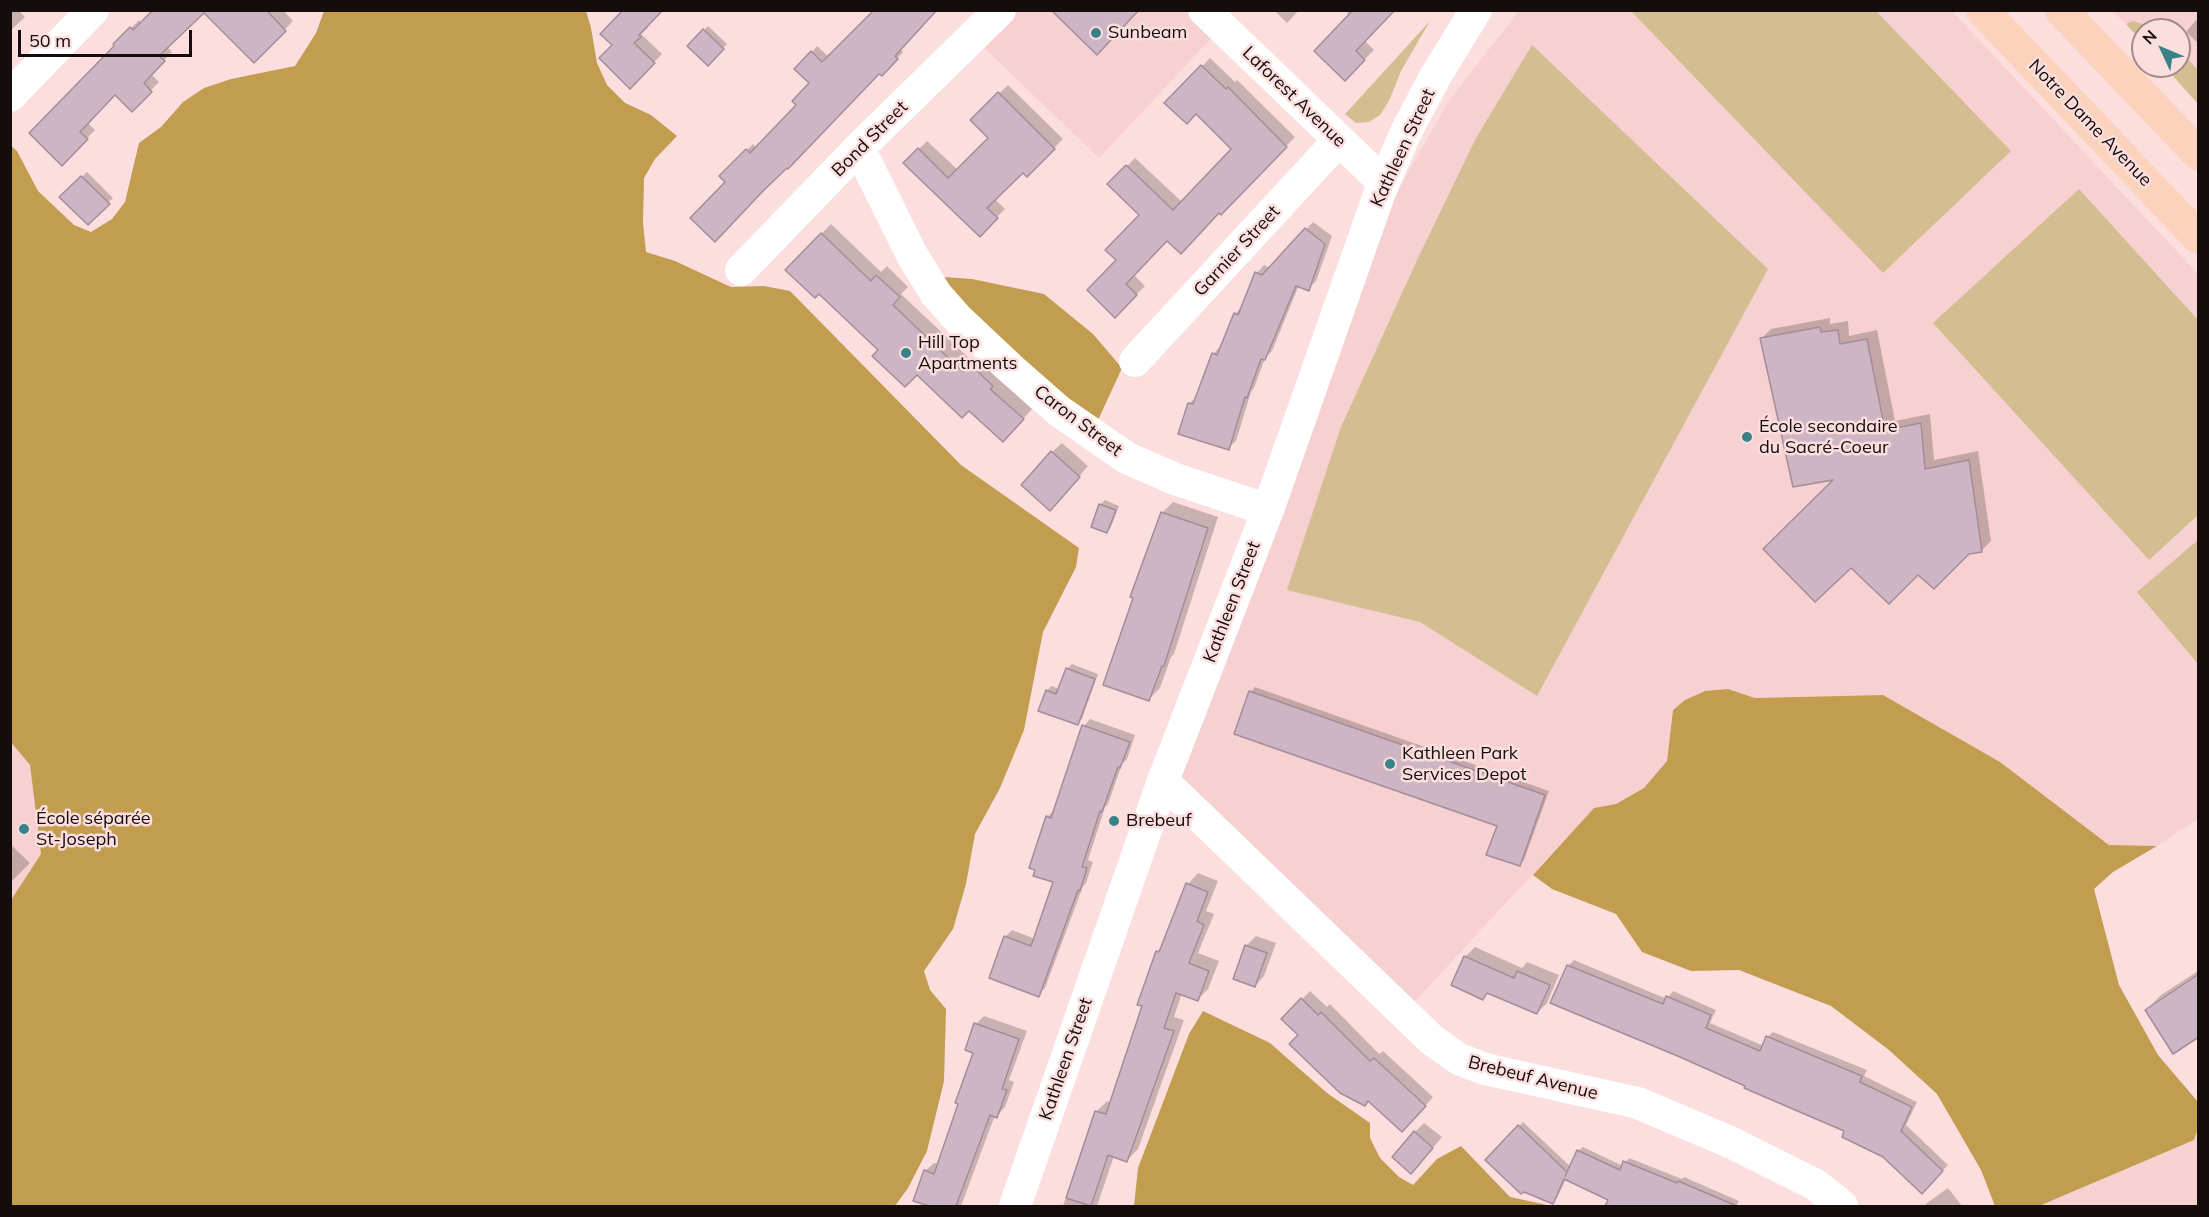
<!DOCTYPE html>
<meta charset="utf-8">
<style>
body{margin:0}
#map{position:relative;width:2209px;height:1217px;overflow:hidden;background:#fddede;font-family:Mulish,sans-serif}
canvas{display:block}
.frame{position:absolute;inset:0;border:12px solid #150c0c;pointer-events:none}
.north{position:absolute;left:2131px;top:18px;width:60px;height:60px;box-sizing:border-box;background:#fddede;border:2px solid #a08a8a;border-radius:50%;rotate:314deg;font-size:16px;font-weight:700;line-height:24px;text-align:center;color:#150c0c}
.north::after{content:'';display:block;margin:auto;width:21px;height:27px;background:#3a818a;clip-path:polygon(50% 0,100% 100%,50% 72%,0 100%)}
.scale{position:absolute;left:18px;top:30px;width:174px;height:27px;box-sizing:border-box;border:3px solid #150c0c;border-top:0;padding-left:8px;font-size:18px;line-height:21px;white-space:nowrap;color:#150c0c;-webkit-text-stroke:4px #fddede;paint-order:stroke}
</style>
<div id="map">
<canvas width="2209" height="1217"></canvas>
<div class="frame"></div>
<div class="north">N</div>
<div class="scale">50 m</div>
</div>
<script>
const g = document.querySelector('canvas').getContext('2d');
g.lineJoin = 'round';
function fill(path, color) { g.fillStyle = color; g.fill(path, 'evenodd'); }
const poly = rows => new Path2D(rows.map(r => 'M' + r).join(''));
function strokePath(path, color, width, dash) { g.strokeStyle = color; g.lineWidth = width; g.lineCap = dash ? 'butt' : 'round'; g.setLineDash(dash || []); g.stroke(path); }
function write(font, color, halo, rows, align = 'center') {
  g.font = font + ' Mulish,sans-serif'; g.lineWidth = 5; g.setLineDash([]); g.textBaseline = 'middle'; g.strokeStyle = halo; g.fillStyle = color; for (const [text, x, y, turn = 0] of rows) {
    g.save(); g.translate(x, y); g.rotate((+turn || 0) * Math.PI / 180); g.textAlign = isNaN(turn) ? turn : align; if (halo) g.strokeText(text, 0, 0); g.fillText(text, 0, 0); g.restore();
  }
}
const built = poly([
 [1003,10,1200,11,1220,29,1099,158,975,39],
 [1519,11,1952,11,2198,274,2198,819,2157,846,2109,845,2000,762,1883,695,1755,698,1728,689,1673,709,1667,761,1644,788,1616,804,1594,808,1403,1014,1164,783,1356,263,1450,99],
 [2112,11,2198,11,2198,70,2179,50,2179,30,2158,30,2134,21,2126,24],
 [10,741,30,765,41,854,11,900],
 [2198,1128,2198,1206,2039,1206,2194,1140]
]);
const green = poly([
 [1631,11,1876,11,2011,151,1883,273],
 [1430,21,1401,71,1389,101,1380,115,1369,122,1356,123,1345,114],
 [2133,21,2155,28,2158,30,2143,30,2143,43,2126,24],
 [1532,45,1768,269,1537,696,1420,622,1287,590,1341,427,1418,258,1476,138],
 [2179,50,2198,70,2198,104,2164,66,2179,66],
 [2079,189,2198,320,2198,515,2149,560,1933,323],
 [2198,540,2198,664,2137,592]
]);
const forest = poly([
 [324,11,586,11,591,28,597,63,607,85,625,103,651,115,677,136,655,159,644,178,643,223,646,252,675,261,731,287,764,286,790,291,961,465,1079,548,1076,567,1043,632,1024,730,1000,788,975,834,966,884,953,929,924,971,930,990,946,1009,944,1081,927,1151,908,1188,895,1206,11,1206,11,900,41,854,30,765,10,741,11,146,17,151,38,191,74,225,91,232,112,219,125,202,139,143,161,127,183,102,204,88,231,79,295,66,316,33],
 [930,276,972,279,1044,294,1093,334,1122,368,1093,431],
 [1728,689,1755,698,1883,695,2000,762,2109,845,2157,846,2113,872,2094,889,2119,985,2158,1055,2198,1102,2198,1128,2194,1140,2039,1206,1995,1206,1981,1170,1937,1094,1889,1050,1831,1006,1739,970,1691,971,1642,952,1616,914,1552,889,1533,875,1594,808,1616,804,1644,788,1667,761,1673,710,1685,700,1705,691],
 [1203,1011,1270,1043,1327,1093,1370,1123,1370,1138,1380,1158,1399,1177,1413,1185,1437,1159,1461,1146,1510,1197,1552,1206,1134,1206,1138,1168,1189,1034]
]);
const shadow = poly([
 [10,10,18,10,25,17,10,31],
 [203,10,283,10,293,21,254,61],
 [1274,10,1299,10,1287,23],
 [1350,10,1393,10,1364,40,1374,50,1345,79,1350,16,1347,13],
 [2198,18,2198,43,2186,32],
 [139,20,172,52,151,74,159,82,132,110,115,93,88,123,95,130,62,164,117,46,115,44],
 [646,26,648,28,641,34,662,54,630,87,614,45],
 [708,26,727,44,708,64,689,46],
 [817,46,829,57,900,49,903,52,882,74,880,72,727,182,721,176,753,144,757,148,798,105,812,83,812,52],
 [1210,58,1235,82,1237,80,1295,137,1221,213,1219,211,1167,239,1133,274,1145,286,1115,316,1118,260,1142,215,1109,184,1135,158,1182,202,1233,149,1197,112,1167,103],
 [1008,85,1063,139,1027,175,1023,171,995,199,1005,209,979,235,905,163,927,141,958,170,990,138,972,120],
 [87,172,113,198,88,223,61,197],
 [1313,222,1332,236,1316,281,1308,289,1299,285,1272,351,1265,358,1254,388,1251,392,1236,441,1228,448,1189,404,1197,396,1213,354,1221,346,1235,314,1243,306,1257,273,1264,265,1270,268],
 [831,224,881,272,887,266,908,287,901,294,974,363,981,356,999,378,1032,409,1013,430,969,409,880,350,819,292,787,270],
 [1830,318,1830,324,1848,321,1849,336,1877,330,1895,421,1930,414,1934,460,1978,451,1991,541,1981,551,1837,478,1761,339,1771,329],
 [1062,443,1088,466,1060,499,1052,452],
 [1105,500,1119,506,1111,527,1107,531,1092,526,1101,504],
 [1173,502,1218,517,1174,654,1171,657,1160,688,1149,699,1162,513],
 [1072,664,1098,674,1082,719,1077,723,1047,691,1051,686,1060,689,1067,669],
 [1255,687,1549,791,1524,860,1520,865,1499,825,1236,733,1251,692],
 [1090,719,1135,735,1127,759,1122,764,1108,804,1105,807,1088,860,1093,862,1086,883,1083,886,1045,988,1038,995,1005,937,1012,930,1035,939,1055,881,1047,817,1054,810,1084,726],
 [10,844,30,863,10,883],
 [1198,873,1218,881,1206,911,1214,914,1198,953,1219,961,1208,989,1198,999,1182,993,1174,1017,1184,1020,1138,1149,1127,1160,1114,1156,1097,1206,1063,1206,1096,1112,1107,1101,1111,1103,1144,1005,1157,952,1162,947,1188,884],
 [1256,936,1276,943,1264,976,1255,986,1246,946],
 [1475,947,1522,968,1527,962,1559,975,1547,1003,1537,1013,1489,992,1483,998,1465,957],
 [1574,960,1667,999,1673,991,1716,1010,1710,1023,1764,1046,1767,1037,1773,1032,1867,1070,1864,1076,1917,1102,1906,1125,1948,1165,1922,1192,1884,1156,1846,1130,1747,1085,1552,1003,1568,966],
 [2198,971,2198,1035,2146,1010,2161,995],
 [1310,991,1327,1007,1330,1004,1379,1054,1383,1051,1433,1097,1411,1122,1300,1035,1283,1019],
 [984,1016,1027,1031,1009,1080,1014,1082,1005,1107,997,1116,995,1115,961,1206,921,1206,925,1171,934,1163,939,1164,975,1052,976,1024],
 [1523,1122,1571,1167,1578,1151,1583,1147,1623,1166,1629,1158,1682,1179,1684,1177,1739,1201,1736,1206,1658,1206,1646,1201,1644,1206,1607,1206,1609,1199,1566,1179,1557,1198,1553,1202,1487,1160],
 [1424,1123,1442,1137,1421,1162,1415,1132],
 [1948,1188,1962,1206,1924,1206,1927,1203]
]);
const building = poly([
 [153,10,266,10,286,31,254,63,204,13,159,56,165,61,144,83,152,92,132,112,115,95,80,132,88,139,62,166,29,133,114,46,113,44,130,27,133,30,153,10],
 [623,10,663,10,639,35,641,37,634,43,655,63,630,89,599,58,612,45,600,34,623,10],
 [874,10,937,10,895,56,898,59,882,76,879,74,788,169,787,168,763,191,715,242,690,218,725,182,719,176,746,149,750,153,796,105,792,101,809,83,794,69,811,51,822,62,874,10],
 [1051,10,1139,10,1097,55,1051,10],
 [1353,10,1395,10,1356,51,1365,60,1345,81,1314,51,1353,10],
 [703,29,724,49,708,66,687,46,703,29],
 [1201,65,1226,89,1228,87,1287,147,1221,215,1219,213,1181,254,1167,241,1126,284,1137,295,1115,318,1087,290,1116,260,1105,250,1139,215,1107,184,1126,165,1173,210,1231,149,1196,114,1187,124,1164,103,1201,65],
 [998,92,1055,149,1027,177,1023,173,987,208,998,218,980,237,903,163,918,148,948,178,988,138,970,120,998,92],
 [81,176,110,204,88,225,59,197,81,176],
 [1305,228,1325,244,1309,291,1296,286,1265,360,1261,359,1247,398,1245,397,1229,450,1178,434,1188,403,1193,404,1212,353,1217,355,1234,313,1238,315,1255,272,1262,275,1305,228],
 [821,233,871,281,876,275,900,297,893,305,963,372,970,364,993,386,990,389,1024,419,1003,442,969,411,962,418,917,375,905,387,872,356,878,350,819,294,815,298,785,270,821,233],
 [1820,327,1821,332,1838,330,1840,344,1867,339,1885,430,1921,423,1925,469,1969,460,1982,552,1969,554,1934,589,1918,575,1889,604,1851,568,1815,602,1763,549,1833,480,1793,487,1760,338,1820,327],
 [1051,451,1080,477,1050,511,1021,485,1051,451],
 [1099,504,1116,510,1107,533,1091,527,1099,504],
 [1161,512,1208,528,1164,666,1162,666,1149,701,1103,685,1133,598,1130,597,1161,512],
 [1066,668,1095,679,1078,725,1038,711,1046,690,1056,694,1066,668],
 [1249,691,1545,795,1520,866,1486,855,1497,826,1234,734,1249,691],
 [1082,725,1130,742,1120,768,1118,767,1102,812,1100,811,1082,867,1087,868,1080,891,1078,890,1039,997,989,978,1004,936,1031,946,1053,882,1033,876,1035,870,1029,868,1046,816,1051,818,1082,725],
 [1186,883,1208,892,1197,921,1204,925,1189,963,1209,971,1198,1001,1176,993,1164,1028,1174,1031,1127,1162,1108,1155,1091,1206,1066,1198,1095,1111,1106,1114,1142,1006,1137,1005,1156,951,1159,952,1186,883],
 [1245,945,1267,953,1255,987,1233,979,1245,945],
 [1464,956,1514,978,1517,971,1550,985,1537,1014,1487,993,1483,1000,1451,985,1464,956],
 [1567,965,1663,1004,1666,996,1711,1015,1706,1028,1760,1051,1766,1036,1862,1076,1860,1082,1912,1107,1901,1131,1943,1171,1922,1194,1883,1157,1842,1137,1844,1131,1744,1088,1745,1086,1680,1057,1550,1003,1567,965],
 [2199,974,2199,1037,2173,1054,2145,1010,2199,974],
 [1301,998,1318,1015,1321,1012,1370,1061,1374,1058,1426,1106,1402,1132,1368,1101,1365,1106,1340,1093,1289,1044,1298,1035,1281,1019,1301,998],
 [974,1023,1019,1039,1002,1089,1007,1090,997,1118,990,1115,956,1206,929,1206,913,1201,924,1170,934,1174,958,1104,955,1103,973,1053,965,1050,974,1023],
 [1518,1125,1567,1172,1565,1176,1577,1150,1620,1170,1623,1161,1677,1183,1678,1181,1737,1206,1605,1206,1608,1200,1564,1179,1553,1204,1524,1192,1521,1194,1485,1160,1518,1125],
 [1414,1131,1433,1148,1411,1174,1392,1157,1414,1131]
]);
const minor = poly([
 [1204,10,1384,183],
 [10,96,93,10],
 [859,148,912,255,936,294,959,320,1010,368,1059,411,1127,458,1175,479,1268,510],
 [741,270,859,148,1000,10],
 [1135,361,1339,140],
 [1163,781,1432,1040,1459,1059,1485,1069,1638,1103,1732,1143,1816,1185,1842,1206],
 [1015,1206,1163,781,1268,510,1380,192,1406,132,1435,77,1476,10]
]);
const major = poly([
 [1982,10,2198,237],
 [2061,10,2198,154]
]);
const markers = [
 [1096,33,6,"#3a818a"],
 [906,353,6,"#3a818a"],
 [1747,437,6,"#3a818a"],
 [1390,764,6,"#3a818a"],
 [1114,821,6,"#3a818a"],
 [24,829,6,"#3a818a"]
];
const poiNames = [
 ["Sunbeam",1108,33],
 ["Hill Top",918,343],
 ["Apartments",918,364],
 ["École secondaire",1759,427],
 ["du Sacré-Coeur",1759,448],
 ["Kathleen Park",1402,754],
 ["Services Depot",1402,775],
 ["École séparée",36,819],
 ["St-Joseph",36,840],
 ["Brebeuf",1126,821]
];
const streetNames = [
 ["Laforest Avenue",1294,97,44],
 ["Notre Dame Avenue",2090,123,46],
 ["Bond Street",870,139,-45],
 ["Kathleen Street",1403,148,-65],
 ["Garnier Street",1237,251,-47],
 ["Caron Street",1078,421,37],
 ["Kathleen Street",1232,602,-69],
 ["Kathleen Street",1066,1059,-71],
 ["Brebeuf Avenue",1533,1078,14]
];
fill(built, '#f7d0d1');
fill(green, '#d4be91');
fill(forest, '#c29d50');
fill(shadow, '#0003');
fill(building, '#ceb5c4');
strokePath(building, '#a48c9a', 1.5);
strokePath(minor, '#fff', 32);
strokePath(major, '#fbd3bc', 33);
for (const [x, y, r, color] of markers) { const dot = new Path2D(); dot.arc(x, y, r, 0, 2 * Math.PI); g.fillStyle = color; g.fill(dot); strokePath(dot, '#fddede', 2); }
write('18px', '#150c0c', '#fddede', poiNames, 'left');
write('18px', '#150c0c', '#fddede', streetNames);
</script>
